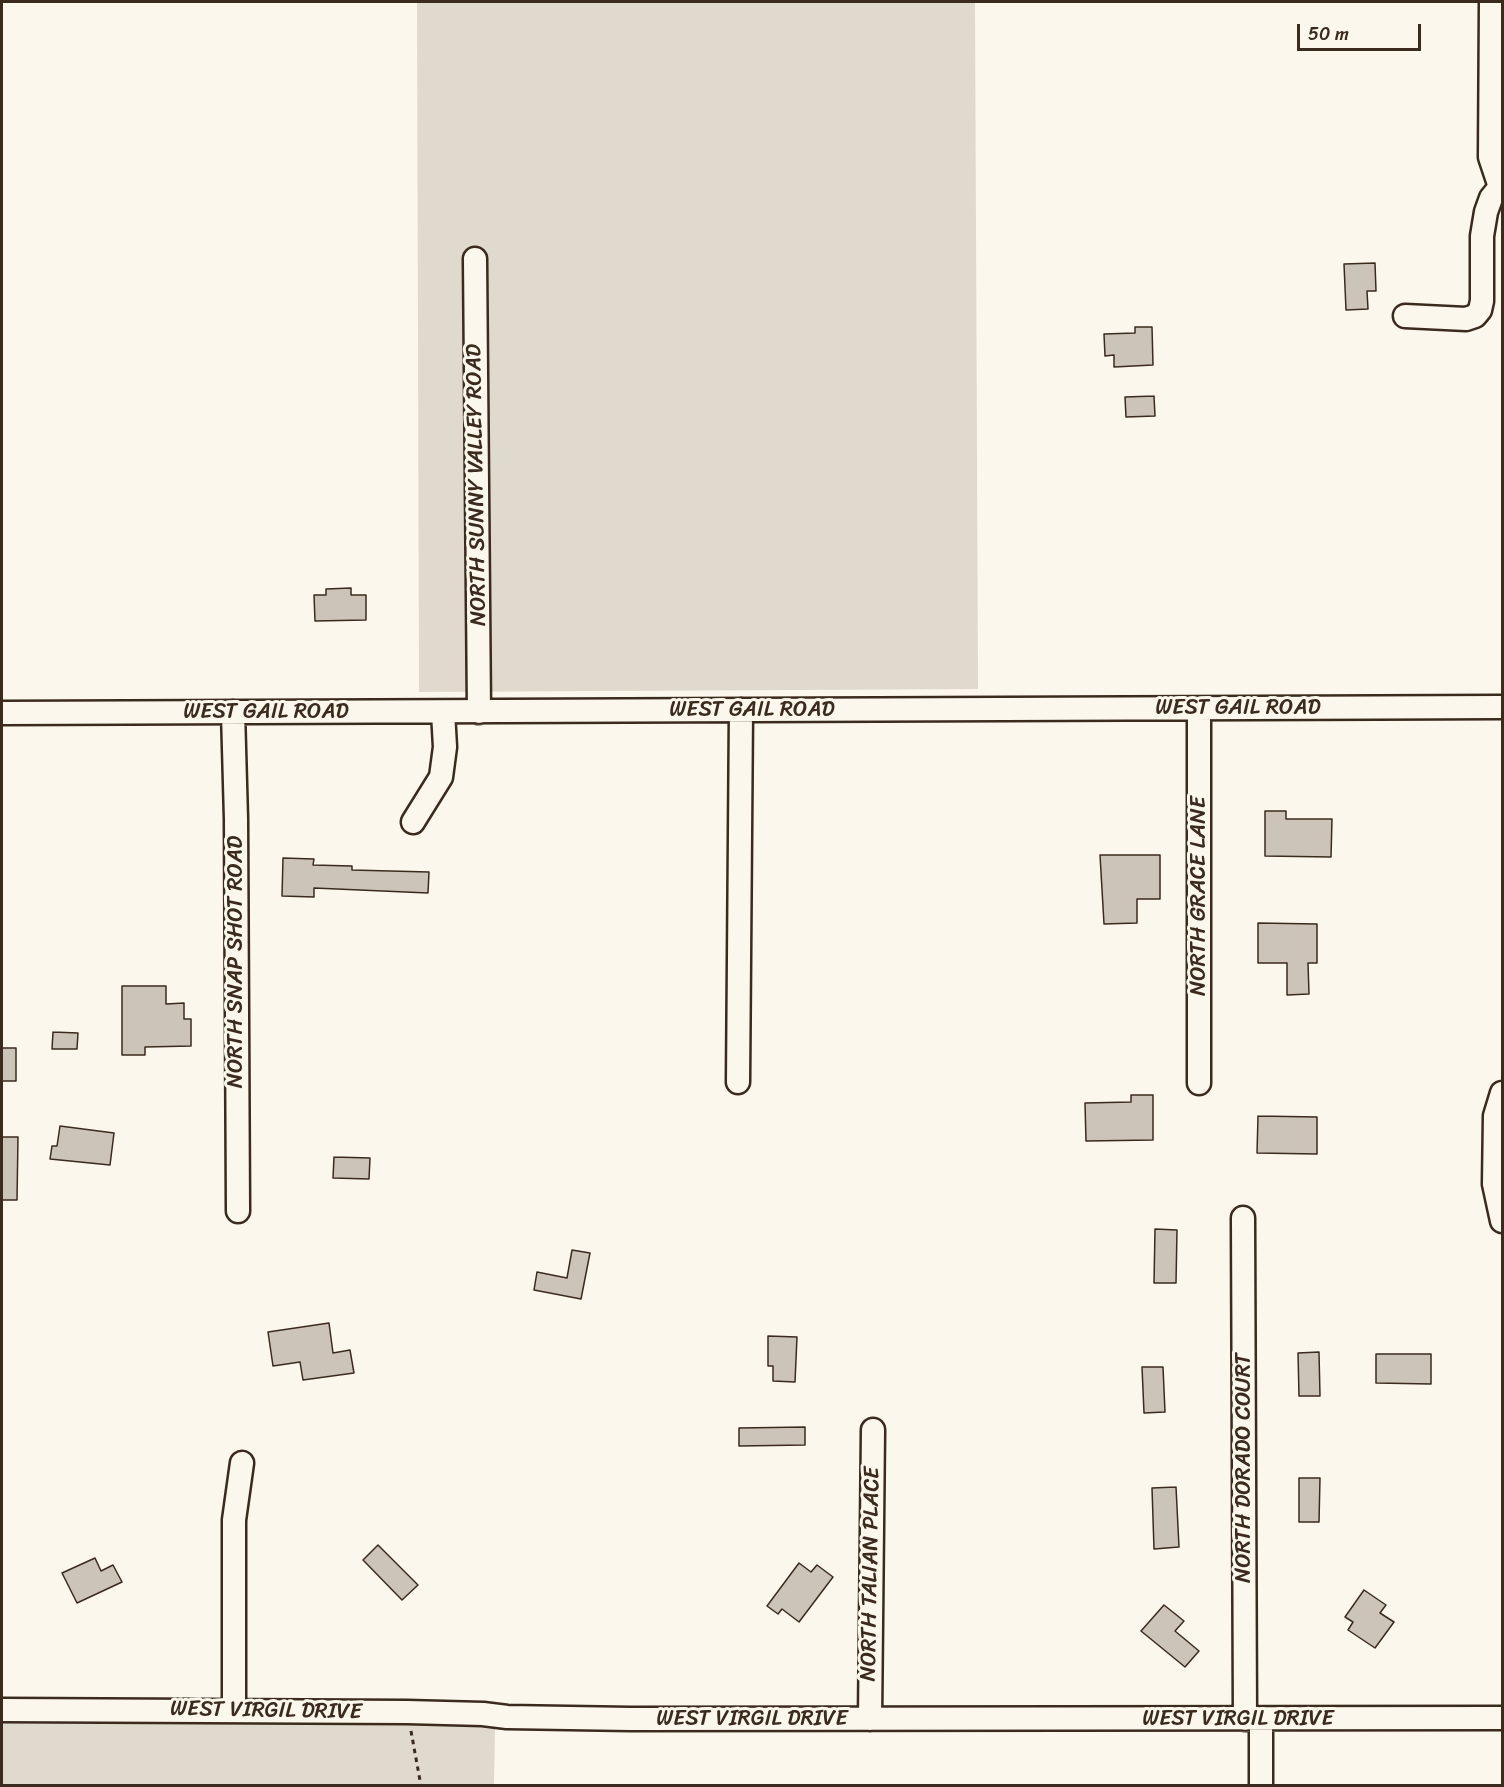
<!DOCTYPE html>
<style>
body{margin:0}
#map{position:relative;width:1504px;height:1787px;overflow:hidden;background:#fbf7ec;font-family:Sriracha,sans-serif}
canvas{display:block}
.frame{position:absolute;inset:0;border:3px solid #3b2a1e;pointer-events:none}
.scale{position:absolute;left:1297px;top:24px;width:124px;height:27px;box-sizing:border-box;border:3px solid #3b2a1e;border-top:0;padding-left:8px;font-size:18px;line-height:21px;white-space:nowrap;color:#3b2a1e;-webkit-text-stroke:4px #fbf7ec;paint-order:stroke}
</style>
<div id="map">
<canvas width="1504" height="1787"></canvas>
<div class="frame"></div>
<div class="scale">50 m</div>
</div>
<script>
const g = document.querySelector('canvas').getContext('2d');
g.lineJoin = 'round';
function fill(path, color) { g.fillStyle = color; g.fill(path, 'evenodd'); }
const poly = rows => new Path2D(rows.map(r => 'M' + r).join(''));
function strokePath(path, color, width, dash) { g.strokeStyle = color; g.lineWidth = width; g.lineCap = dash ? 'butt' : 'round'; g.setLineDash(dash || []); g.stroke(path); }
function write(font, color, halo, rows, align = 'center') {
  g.font = font + ' Sriracha,sans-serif'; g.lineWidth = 6; g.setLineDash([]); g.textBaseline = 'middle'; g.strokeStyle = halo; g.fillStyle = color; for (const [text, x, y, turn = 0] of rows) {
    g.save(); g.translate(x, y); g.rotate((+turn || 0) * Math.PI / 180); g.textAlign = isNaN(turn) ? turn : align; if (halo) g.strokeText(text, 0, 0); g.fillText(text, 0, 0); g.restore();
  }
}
const green = poly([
 [417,2,975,2,978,689,419,692],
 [2,1712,484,1719,495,1728,494,1785,2,1785]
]);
const building = poly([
 [1375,263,1376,291,1367,291,1368,309,1346,310,1344,264,1375,263],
 [1135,327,1152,327,1153,365,1114,367,1114,355,1105,356,1104,334,1135,333,1135,327],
 [1154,396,1155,416,1126,417,1125,397,1154,396],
 [351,588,351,595,366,595,366,620,315,621,314,595,326,595,326,589,351,588],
 [1265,811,1286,811,1286,819,1332,819,1331,857,1265,856,1265,811],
 [1100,855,1160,855,1160,899,1137,899,1137,923,1104,924,1100,855],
 [283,858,314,859,313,865,352,866,352,870,429,872,428,893,314,888,314,897,282,896,283,858],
 [1258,923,1317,924,1317,963,1308,963,1309,994,1287,995,1287,963,1258,963,1258,923],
 [122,986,166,986,166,1004,184,1003,184,1019,191,1019,191,1046,145,1047,145,1055,122,1055,122,986],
 [53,1032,78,1033,77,1049,52,1049,53,1032],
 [2,1048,16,1048,16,1081,2,1081,2,1048],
 [1131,1095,1153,1095,1153,1140,1086,1141,1085,1103,1131,1102,1131,1095],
 [1258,1116,1317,1117,1317,1154,1257,1153,1258,1116],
 [60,1126,114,1133,110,1165,50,1159,52,1146,57,1146,60,1126],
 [2,1137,18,1137,17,1200,2,1200,2,1137],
 [334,1157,370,1158,369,1179,333,1178,334,1157],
 [1155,1229,1177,1230,1176,1283,1154,1283,1155,1229],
 [572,1250,590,1253,581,1299,534,1290,537,1272,567,1278,572,1250],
 [329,1323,333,1353,350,1350,354,1373,303,1380,300,1362,273,1366,268,1332,329,1323],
 [768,1336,797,1337,795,1382,773,1381,773,1366,768,1366,768,1336],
 [1319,1352,1320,1396,1299,1396,1298,1353,1319,1352],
 [1376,1354,1431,1354,1431,1384,1376,1383,1376,1354],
 [1142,1367,1163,1367,1165,1412,1144,1413,1142,1367],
 [805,1427,805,1445,739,1446,739,1428,805,1427],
 [1299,1478,1320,1478,1319,1522,1299,1522,1299,1478],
 [1176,1487,1179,1547,1154,1549,1152,1488,1176,1487],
 [378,1545,418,1585,402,1600,363,1560,378,1545],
 [95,1558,101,1571,113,1565,122,1582,77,1603,62,1573,95,1558],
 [799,1563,811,1572,817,1565,833,1577,799,1622,782,1609,778,1614,767,1606,799,1563],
 [1364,1590,1386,1605,1380,1613,1394,1622,1375,1648,1348,1630,1353,1622,1345,1617,1364,1590],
 [1164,1605,1184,1621,1175,1631,1199,1651,1185,1667,1141,1631,1164,1605]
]);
const path = poly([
 [411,1731,421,1786]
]);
const minor = poly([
 [1491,2,1490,157,1500,187],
 [475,259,479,712],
 [1405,316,1466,319,1475,316,1480,310,1482,301,1482,236,1486,212,1491,198,1500,187],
 [1199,709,1199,1083],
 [233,712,236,819,238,1211],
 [2,713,1502,707],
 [413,822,441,777,445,747,443,712],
 [738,1082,741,710],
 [1502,1093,1495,1116,1494,1184,1502,1221],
 [1243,1218,1245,1719],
 [2,1710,407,1712,483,1714,507,1717,631,1719,1502,1718],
 [234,1710,234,1520,242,1463],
 [870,1719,873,1430],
 [1261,1786,1261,1719]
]);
const streetNames = [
 ["NORTH SUNNY VALLEY ROAD",477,485,-91],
 ["WEST GAIL ROAD",1238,708],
 ["WEST GAIL ROAD",752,710],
 ["WEST GAIL ROAD",266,712],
 ["NORTH GRACE LANE",1199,896,-90],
 ["NORTH SNAP SHOT ROAD",236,962,-90],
 ["NORTH DORADO COURT",1244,1468,-90],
 ["NORTH TALIAN PLACE",871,1574,-89],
 ["WEST VIRGIL DRIVE",266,1711,1],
 ["WEST VIRGIL DRIVE",752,1719],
 ["WEST VIRGIL DRIVE",1238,1719]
];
fill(green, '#dfd9ce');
fill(building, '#ccc4b9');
strokePath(building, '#3b2a1e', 1.5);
strokePath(minor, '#3b2a1e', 27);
strokePath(path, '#3b2a1e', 3, [4.5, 4.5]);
strokePath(minor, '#fbf7ec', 22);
write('22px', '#3b2a1e', '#fbf7ec', streetNames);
</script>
